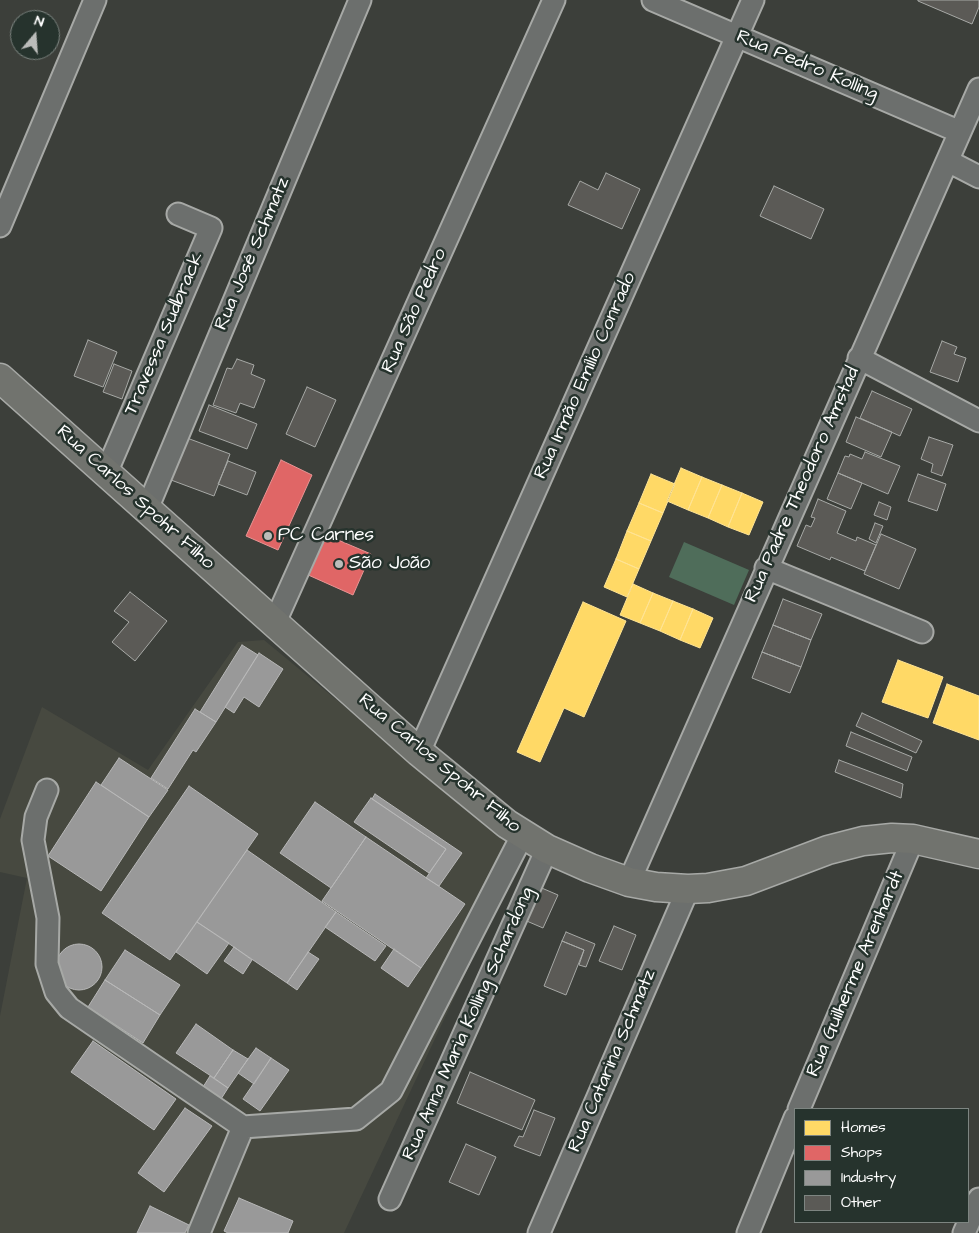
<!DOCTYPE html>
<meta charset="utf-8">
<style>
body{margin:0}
#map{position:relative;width:979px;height:1233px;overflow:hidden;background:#3c3f3a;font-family:"Architects Daughter",sans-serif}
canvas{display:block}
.legend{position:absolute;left:794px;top:1108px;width:175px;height:115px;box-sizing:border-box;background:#26332d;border:1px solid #7d8581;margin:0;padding:6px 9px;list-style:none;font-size:15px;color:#fff}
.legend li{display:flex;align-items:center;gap:10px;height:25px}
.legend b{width:25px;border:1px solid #7d8581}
.north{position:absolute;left:10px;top:10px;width:50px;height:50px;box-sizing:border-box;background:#26332d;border:1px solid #7d8581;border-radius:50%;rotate:18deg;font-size:14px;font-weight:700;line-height:20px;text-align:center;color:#fff}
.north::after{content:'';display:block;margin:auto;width:18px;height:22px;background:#bbbcba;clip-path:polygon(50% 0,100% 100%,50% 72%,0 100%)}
</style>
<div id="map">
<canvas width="979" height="1233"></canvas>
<ul class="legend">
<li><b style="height:14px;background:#ffd966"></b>Homes</li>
<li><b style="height:14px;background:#e06666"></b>Shops</li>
<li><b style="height:14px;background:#999"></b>Industry</li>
<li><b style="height:14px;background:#5b5a56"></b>Other</li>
</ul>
<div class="north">N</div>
</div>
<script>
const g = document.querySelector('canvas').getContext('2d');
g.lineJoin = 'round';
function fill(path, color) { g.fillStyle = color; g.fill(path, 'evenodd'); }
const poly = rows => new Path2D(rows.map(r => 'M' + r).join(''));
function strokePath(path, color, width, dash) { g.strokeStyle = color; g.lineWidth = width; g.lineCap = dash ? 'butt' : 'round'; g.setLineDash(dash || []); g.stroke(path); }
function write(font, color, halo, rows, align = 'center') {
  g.font = font + ' "Architects Daughter",sans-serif'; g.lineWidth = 5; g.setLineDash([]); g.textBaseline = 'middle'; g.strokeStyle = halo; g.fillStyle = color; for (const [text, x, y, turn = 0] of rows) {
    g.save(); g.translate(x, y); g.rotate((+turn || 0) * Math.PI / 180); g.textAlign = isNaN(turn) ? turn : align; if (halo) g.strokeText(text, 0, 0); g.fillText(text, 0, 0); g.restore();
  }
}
const built = poly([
 [264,640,522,853,344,1233,0,1233,0,1016,27,878,0,872,0,819,42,707,148,770,238,642]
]);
const green = poly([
 [684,542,749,570,734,605,669,577]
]);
const homes = poly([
 [681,468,702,477,688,510,667,501,681,468],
 [651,474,675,484,663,513,639,503,651,474],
 [702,477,722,485,708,518,688,510,702,477],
 [722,485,742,493,728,527,708,518,722,485],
 [742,493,763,502,749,535,728,527,742,493],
 [639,503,663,513,651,541,627,531,639,503],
 [627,531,651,541,639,569,616,559,627,531],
 [616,559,639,569,627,597,604,587,616,559],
 [633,584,653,593,640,623,620,615,633,584],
 [653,593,673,601,660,631,640,623,653,593],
 [673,601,693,609,680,640,660,631,673,601],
 [583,602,626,621,584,717,564,708,540,762,517,752,583,602],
 [693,609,713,618,700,648,680,640,693,609],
 [898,660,943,677,928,718,882,702,898,660],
 [947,684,979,696,979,740,933,723,947,684]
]);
const shops = poly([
 [281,460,312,475,278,550,246,536,281,460],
 [324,534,371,554,353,595,306,574,324,534]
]);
const industry = poly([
 [242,645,258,655,216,722,200,712,242,645],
 [259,653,283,669,259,707,244,697,234,713,225,707,259,653],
 [195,709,216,722,196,752,193,750,168,789,151,778,195,709],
 [119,758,168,790,149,817,101,785,119,758],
 [96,782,149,817,101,891,48,856,96,782],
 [189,786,258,834,170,960,102,913,189,786],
 [375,794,462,853,439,886,426,878,446,849,372,799,375,794],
 [371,798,446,849,429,873,354,822,371,798],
 [315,802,366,837,331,888,280,853,315,802],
 [366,837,465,904,421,968,322,901,366,837],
 [247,850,336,912,287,983,197,922,247,850],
 [336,912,386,946,375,961,325,927,336,912],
 [197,922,229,943,207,974,176,952,197,922],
 '56 967a23 23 0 1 1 46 0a23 23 0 1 1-46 0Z',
 [234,947,252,960,243,974,224,961,234,947],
 [394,949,421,968,408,987,381,968,394,949],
 [125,950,180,985,160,1015,105,980,125,950],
 [308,952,319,959,297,990,287,983,308,952],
 [105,980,160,1015,143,1043,88,1007,105,980],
 [196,1024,233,1050,214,1078,176,1053,196,1024],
 [93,1041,176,1099,154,1130,71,1072,93,1041],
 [256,1048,271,1058,254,1084,238,1073,256,1048],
 [233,1050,248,1059,228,1088,214,1078,233,1050],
 [271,1058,289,1070,260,1111,243,1099,271,1058],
 [210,1076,228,1088,221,1099,203,1087,210,1076],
 [185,1108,212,1126,164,1192,138,1173,185,1108],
 [239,1198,293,1221,288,1233,228,1233,224,1231,239,1198],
 [150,1206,189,1225,185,1233,137,1233,150,1206]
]);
const building = poly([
 [918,0,979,0,979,7,972,24,918,1,918,0],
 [606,173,640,189,622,229,568,205,580,181,598,190,606,173],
 [774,186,824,209,811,239,760,216,774,186],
 [88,340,117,352,103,387,74,376,88,340],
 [942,341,957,347,954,354,966,358,958,382,930,372,942,341],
 [237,359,254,365,251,374,265,380,254,408,240,403,236,413,213,405,227,368,232,369,237,359],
 [114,364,132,371,122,399,103,392,114,364],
 [307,387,336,400,315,447,286,434,307,387],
 [872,391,912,409,900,436,860,418,872,391],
 [209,405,257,424,247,449,199,431,209,405],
 [856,417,892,432,881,457,846,442,856,417],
 [929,437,953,445,942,476,931,472,933,464,921,459,929,437],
 [187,438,230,454,214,496,171,480,187,438],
 [865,452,900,466,888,494,838,473,845,456,849,457,850,454,862,459,865,452],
 [228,461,256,472,247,495,218,484,228,461],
 [838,473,862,483,851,509,827,499,838,473],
 [918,474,946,484,937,511,908,501,918,474],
 [818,499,846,511,837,533,856,541,857,537,876,545,865,571,831,557,830,560,797,546,806,525,811,527,815,518,811,517,818,499],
 [879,502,891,507,887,520,874,515,879,502],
 [875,523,883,526,876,543,869,539,875,523],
 [881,534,916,549,899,589,864,574,881,534],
 [130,592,167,621,135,661,112,642,129,622,114,611,130,592],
 [783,599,822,614,811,640,773,625,783,599],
 [773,625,811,640,801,667,762,652,773,625],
 [762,652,801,667,790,693,752,678,762,652],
 [862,713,922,741,916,753,856,726,862,713],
 [851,732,912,757,907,771,846,746,851,732],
 [839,760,903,784,901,798,835,772,839,760],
 [537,886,558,895,543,928,522,919,537,886],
 [614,926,636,935,622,970,599,961,614,926],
 [566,932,595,944,586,967,579,965,584,950,562,941,566,932],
 [562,941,584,950,566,995,544,986,562,941],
 [470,1072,535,1100,522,1130,457,1103,470,1072],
 [534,1110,555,1118,540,1156,514,1146,519,1136,523,1137,534,1110],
 [466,1144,496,1157,479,1195,449,1182,466,1144]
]);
const minor = poly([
 [653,0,960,132],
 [948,161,979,177],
 [0,226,95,0],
 [859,358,979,421],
 [106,473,211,228,178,214],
 [147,509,360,0],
 [766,568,922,632],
 [275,622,554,0],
 [419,752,753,0],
 [47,790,36,817,33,840,48,918,47,964,56,992,69,1008,243,1127,356,1119,391,1091,523,834],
 [629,882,979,89],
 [799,1109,913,839],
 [390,1199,547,849],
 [199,1233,243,1127],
 [539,1233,688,889],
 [748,1233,795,1118],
 [964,1233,979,1199]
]);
const major = poly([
 [0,378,419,752,507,824,547,849,590,868,629,882,656,887,688,889,708,888,746,881,828,850,863,841,892,838,913,839,979,854]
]);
const markers = [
 [268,536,5,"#bbbcba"],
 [339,564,5,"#bbbcba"]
];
const streetNames = [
 ["Rua Pedro Kolling",807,66,23],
 ["Rua José Schmatz",253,254,-67],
 ["Rua São Pedro",415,311,-66],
 ["Travessa Sudbrack",165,334,-67],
 ["Rua Irmão Emílio Conrado",586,376,-66],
 ["Rua Padre Theodoro Amstad",803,485,-66],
 ["Rua Carlos Spohr Filho",135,498,42],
 ["Rua Carlos Spohr Filho",439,764,40],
 ["Rua Guilherme Arenhardt",856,974,-67],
 ["Rua Anna Maria Kolling Schardong",469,1024,-66],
 ["Rua Catarina Schmatz",613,1061,-67]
];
const poiNames = [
 ["PC Carnes",278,536],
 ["São João",349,564]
];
fill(built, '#474940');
fill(green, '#4f6d5a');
fill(homes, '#ffd966');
strokePath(homes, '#ffe494', 1);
fill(shops, '#e06666');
strokePath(shops, '#e99494', 1);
fill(industry, '#999');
strokePath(industry, '#b8b8b8', 1);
fill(building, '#5b5a56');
strokePath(building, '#a7a9a6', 1);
strokePath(minor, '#a7a9a6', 25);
strokePath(major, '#a7a9a6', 31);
strokePath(minor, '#6c6f6d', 21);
strokePath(major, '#71736e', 28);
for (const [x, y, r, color] of markers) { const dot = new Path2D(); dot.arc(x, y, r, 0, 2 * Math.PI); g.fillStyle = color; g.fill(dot); strokePath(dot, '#26332d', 2); }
write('19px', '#fff', '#26332d', streetNames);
write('19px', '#fff', '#26332d', poiNames, 'left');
</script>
